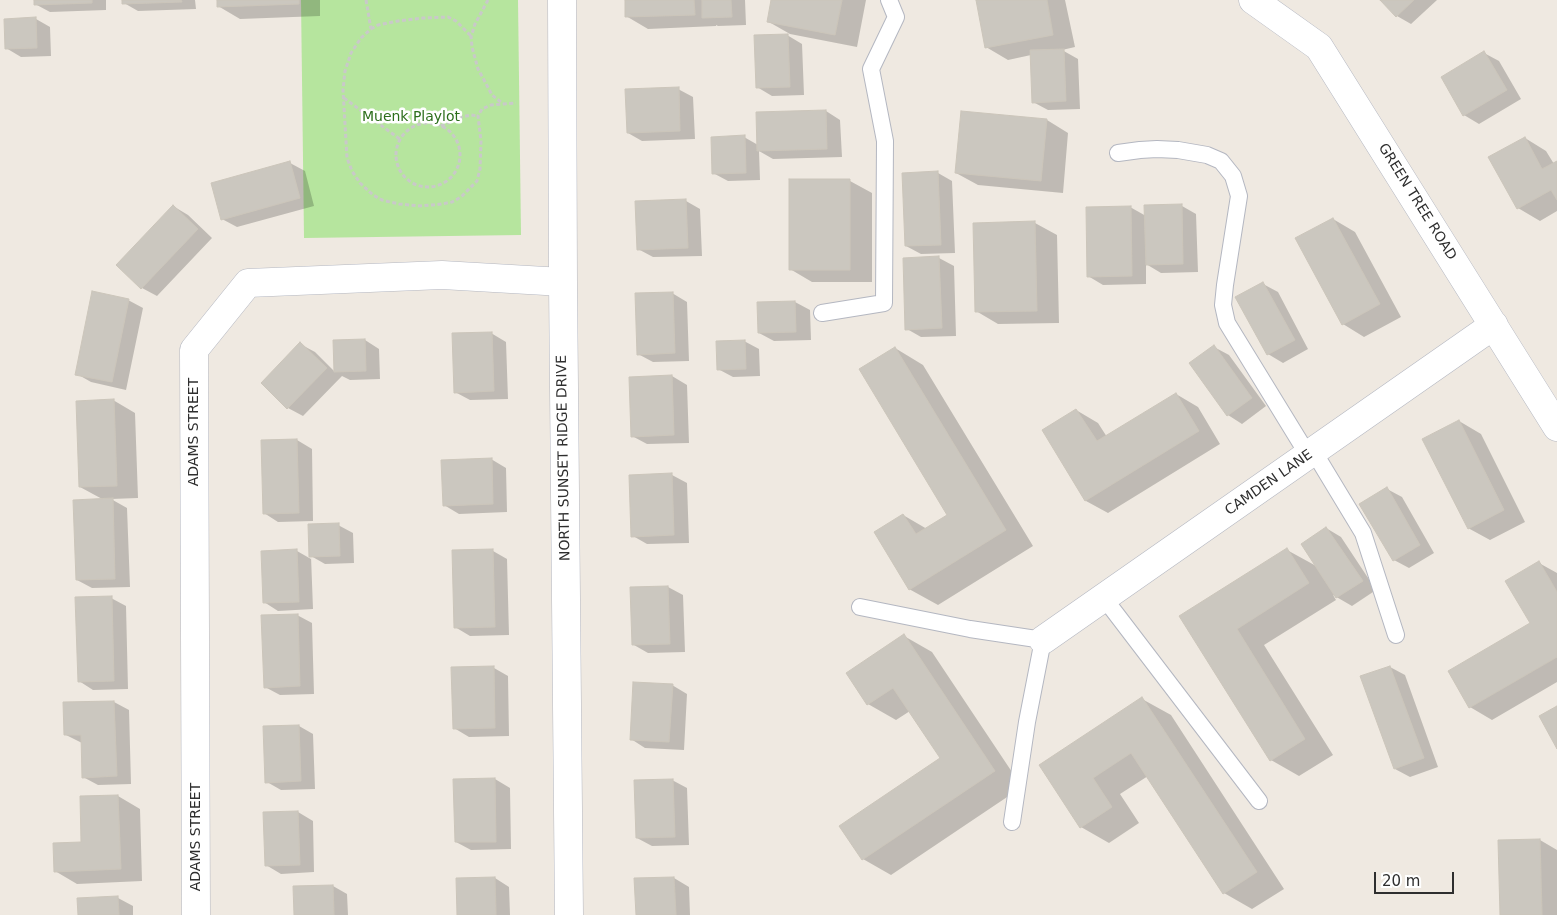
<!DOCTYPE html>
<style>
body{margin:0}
#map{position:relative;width:1557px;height:915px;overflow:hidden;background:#efe9e1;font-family:"DejaVu Sans",sans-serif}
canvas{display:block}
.scale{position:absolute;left:1374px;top:872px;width:80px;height:22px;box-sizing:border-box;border:2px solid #2e2e2e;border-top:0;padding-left:6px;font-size:15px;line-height:18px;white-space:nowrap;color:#2e2e2e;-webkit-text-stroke:4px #fff;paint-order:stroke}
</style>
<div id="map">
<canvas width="1557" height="915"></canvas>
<div class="scale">20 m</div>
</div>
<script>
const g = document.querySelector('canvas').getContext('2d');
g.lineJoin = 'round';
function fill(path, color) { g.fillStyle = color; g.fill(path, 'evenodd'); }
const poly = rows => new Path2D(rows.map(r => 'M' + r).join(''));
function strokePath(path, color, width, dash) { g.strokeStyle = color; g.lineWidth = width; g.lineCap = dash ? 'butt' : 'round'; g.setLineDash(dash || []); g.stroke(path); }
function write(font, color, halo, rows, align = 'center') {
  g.font = font + ' "DejaVu Sans",sans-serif'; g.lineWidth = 5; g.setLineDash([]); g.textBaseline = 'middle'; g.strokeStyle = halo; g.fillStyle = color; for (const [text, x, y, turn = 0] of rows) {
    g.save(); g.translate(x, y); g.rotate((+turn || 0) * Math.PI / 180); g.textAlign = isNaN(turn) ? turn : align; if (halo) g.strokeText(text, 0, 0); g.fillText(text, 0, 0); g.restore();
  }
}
const green = poly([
 [301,0,518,0,521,235,304,238]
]);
const shadow = poly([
 [35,0,106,0,106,10,50,12,35,4],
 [124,0,195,0,196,9,138,11,124,3],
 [218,0,320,0,320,16,240,19,218,6],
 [626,0,745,0,746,25,718,26,716,25,716,26,648,29,626,16],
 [773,0,866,0,857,47,790,34,769,22],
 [977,0,1065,0,1075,47,1062,50,1078,59,1080,109,1048,110,1033,102,1031,55,1008,60,986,47],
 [1382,0,1437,0,1411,24,1397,16],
 [36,19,50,27,51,56,21,57,6,48],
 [787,35,802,44,804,95,772,96,757,87],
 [1484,53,1499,61,1521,99,1479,124,1464,115],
 [678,89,693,97,695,139,642,141,628,133],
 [826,111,840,120,842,157,773,159,759,151,760,180,728,181,713,173,744,137,758,145],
 [1047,120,1068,133,1063,193,978,185,956,173],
 [1525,138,1546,151,1554,164,1557,162,1557,211,1540,221,1518,208],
 [290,163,305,171,314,206,237,227,222,219],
 [938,173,952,181,955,253,921,254,906,246],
 [850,181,872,193,872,282,812,282,790,269],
 [686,201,700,209,702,256,653,257,638,249],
 [173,206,188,215,212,238,157,296,142,288,118,265],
 [1182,206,1196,214,1198,272,1161,273,1146,264,1146,284,1103,285,1088,276,1130,207,1146,216],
 [1333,219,1355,232,1401,317,1364,337,1343,324],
 [1035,223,1057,235,1059,323,998,324,976,311,974,224],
 [939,258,954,266,956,336,921,337,907,329],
 [1263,284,1278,292,1308,349,1283,363,1268,354],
 [672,293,687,302,689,361,653,362,638,354],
 [128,300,143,308,126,390,91,382,77,374],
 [795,302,810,310,811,340,774,341,759,333],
 [491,333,506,342,508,399,470,400,455,392],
 [365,340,379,349,380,379,350,380,342,376,303,416,288,408,262,383,300,344,315,352,335,372],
 [744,341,759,349,760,376,733,377,718,369],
 [1214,347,1229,355,1266,406,1242,424,1228,415],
 [895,348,923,365,1033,546,938,605,909,589,903,515,927,529,949,515],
 [672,376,687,385,689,443,647,444,632,436,630,378],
 [1176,394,1198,407,1220,444,1108,513,1086,501,1044,430,1076,410,1098,423,1107,437],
 [113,400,135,413,138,498,111,499,127,508,130,587,92,588,77,580,104,500,80,487],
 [1459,421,1481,434,1525,522,1490,540,1468,528],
 [297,440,312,449,313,521,278,522,264,513],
 [491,459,506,468,507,512,459,514,444,505],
 [672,475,687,483,689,543,647,544,633,536],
 [1387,489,1402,497,1434,553,1409,568,1394,560],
 [338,525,353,533,354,563,325,564,311,556,313,609,278,611,264,602,297,551,311,559,310,526],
 [1326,528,1341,537,1376,590,1352,606,1333,595,1336,600,1264,645,1333,755,1299,776,1271,760,1181,617,1287,550,1318,567],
 [493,551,507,559,509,635,470,636,455,627],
 [1539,563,1557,573,1557,682,1492,720,1470,707,1531,623],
 [668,587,683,595,685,652,648,653,634,645],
 [111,598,126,606,128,689,93,690,79,681],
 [297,615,312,623,314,694,280,695,265,687],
 [904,636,932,652,1022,787,891,875,863,859,942,759,910,711,896,720,868,704],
 [1390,667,1405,675,1438,767,1410,777,1395,769],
 [494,668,508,676,509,736,469,737,454,728],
 [672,685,687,694,684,750,645,748,631,739],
 [1142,699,1171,715,1284,889,1252,909,1224,893,1148,776,1120,794,1139,823,1109,843,1081,827,1041,765],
 [114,702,129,710,131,784,98,785,83,777,82,743,66,735],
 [299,726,313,734,315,789,281,790,267,782],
 [495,779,510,788,511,849,471,850,456,842],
 [672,780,687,788,689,845,652,846,637,838],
 [118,796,140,809,142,881,77,884,55,871,83,843,81,797],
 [298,812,313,821,314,872,281,874,266,865],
 [1540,840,1557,850,1557,915,1502,915],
 [495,878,509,887,510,915,458,915],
 [674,878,689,887,690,915,637,915],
 [333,886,347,894,348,915,296,915],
 [118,898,133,906,133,915,79,915,78,899]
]);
const building = poly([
 [34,0,92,0,92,3,34,5,34,0],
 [122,0,181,0,182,2,122,4,122,0],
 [217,0,299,0,299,4,217,7,217,0],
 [625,0,694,0,695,15,625,17,625,0],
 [702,0,731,0,732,17,702,18,702,0],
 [771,0,842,0,835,35,767,22,771,0],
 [976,0,1047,0,1053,35,985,48,976,0],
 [1380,0,1414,0,1396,17,1380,0],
 [36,17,37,48,5,49,4,19,36,17],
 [788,34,790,87,756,88,754,35,788,34],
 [1064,49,1066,101,1032,103,1030,50,1064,49],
 [1484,51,1507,90,1463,116,1441,77,1484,51],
 [679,87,680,131,627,133,625,89,679,87],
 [826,110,827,149,757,151,756,112,826,110],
 [961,111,1047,119,1041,181,955,173,961,111],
 [745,135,746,173,712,174,711,137,745,135],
 [1525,137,1542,169,1557,161,1557,200,1551,190,1517,209,1488,157,1525,137],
 [290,161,300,198,221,220,211,183,290,161],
 [938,171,941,245,905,246,902,173,938,171],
 [789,179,850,179,850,270,789,270,789,179],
 [686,199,688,248,637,250,635,201,686,199],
 [1182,204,1183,264,1146,265,1144,205,1182,204],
 [173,205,198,229,141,289,116,265,173,205],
 [1131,206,1132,276,1087,277,1086,207,1131,206],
 [1333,218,1380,304,1342,325,1295,238,1333,218],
 [1035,221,1037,311,975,312,973,223,1035,221],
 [939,256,942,328,905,330,903,258,939,256],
 [1263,282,1295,340,1267,355,1235,297,1263,282],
 [92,291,129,299,112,382,75,375,92,291],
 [673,292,675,353,637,355,635,293,673,292],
 [795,301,796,332,758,333,757,302,795,301],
 [492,332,494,391,454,393,452,333,492,332],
 [365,339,366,371,334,372,333,340,365,339],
 [745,340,746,369,717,370,716,341,745,340],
 [300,342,327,368,287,409,261,383,300,342],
 [1214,345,1252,398,1227,416,1189,363,1214,345],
 [895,347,1006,530,909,590,874,532,903,514,916,534,947,515,859,369,895,347],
 [672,375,674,435,631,437,629,377,672,375],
 [1176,393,1199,431,1085,501,1042,430,1076,409,1097,441,1176,393],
 [114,399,117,486,79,487,76,401,114,399],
 [1459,420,1504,510,1468,529,1422,439,1459,420],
 [297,439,299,513,263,514,261,440,297,439],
 [492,458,493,504,443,506,441,460,492,458],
 [672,473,674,535,631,537,629,475,672,473],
 [1387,487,1420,545,1393,561,1359,504,1387,487],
 [113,498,115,579,76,580,73,500,113,498],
 [339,523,340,556,309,557,308,524,339,523],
 [1326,527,1363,581,1336,598,1301,544,1326,527],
 [1287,548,1309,583,1237,629,1305,739,1270,761,1179,616,1287,548],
 [297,549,299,602,263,603,261,551,297,549],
 [493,549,495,627,454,628,452,550,493,549],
 [1539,561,1557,592,1557,657,1469,708,1448,671,1530,623,1505,581,1539,561],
 [668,586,670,644,632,645,630,587,668,586],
 [112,596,114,681,78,682,75,597,112,596],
 [298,614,300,686,264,688,261,615,298,614],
 [904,634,995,771,862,860,839,826,940,758,893,688,867,705,846,673,904,634],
 [494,666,495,728,453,729,451,667,494,666],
 [1390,666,1424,758,1394,769,1360,676,1390,666],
 [633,682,673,684,669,742,630,740,633,682],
 [1142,697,1257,872,1223,894,1131,753,1093,778,1112,807,1080,828,1039,765,1142,697],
 [114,701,117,776,82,778,81,735,64,735,63,702,114,701],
 [1557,706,1557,749,1539,716,1557,706],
 [299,725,301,781,265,783,263,726,299,725],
 [495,778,496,842,455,842,453,779,495,778],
 [673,779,675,837,636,838,634,780,673,779],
 [118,795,121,869,54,872,53,843,81,842,80,796,118,795],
 [298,811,300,865,265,866,263,812,298,811],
 [1540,839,1542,915,1500,915,1498,840,1540,839],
 [495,877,496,915,457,915,456,878,495,877],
 [674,877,676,915,636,915,634,878,674,877],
 [333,885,334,915,294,915,293,886,333,885],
 [118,896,119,915,78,915,77,898,118,896]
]);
const path = poly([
 [366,0,371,29,361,38,351,53,345,71,343,90,347,158,352,171,360,183,373,195,382,200,399,204,420,206,442,204,452,202,461,197,477,181,480,169,481,141,478,116,482,109,491,105,516,103],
 [488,0,475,24,471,37,472,47,478,69,483,78,492,95,502,103],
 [371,29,378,25,398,21,423,18,448,17,456,21,471,36],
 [344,98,401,140],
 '396 155a32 32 0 1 1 64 0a32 32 0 1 1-64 0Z',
 [441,126,462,117,471,115,478,116]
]);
const lane = poly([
 [1118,153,1140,150,1157,149,1178,150,1207,155,1221,161,1233,176,1239,196,1225,285,1223,305,1227,323,1308,455],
 [822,313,884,303,885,141,871,69,896,17,889,0],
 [1314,452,1363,533,1396,635],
 [1104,598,1259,801],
 [860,607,970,629,1043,640,1027,722,1012,822]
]);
const street = poly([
 [562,0,563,282,569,915],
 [1253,0,1319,47,1557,427],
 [1043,640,1494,325],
 [196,915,194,350,248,283,442,275,563,282]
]);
const parkNames = [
 ["Muenk Playlot",411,117]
];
const streetNames = [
 ["GREEN TREE ROAD",1417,202,58],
 ["ADAMS STREET",194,432,-90],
 ["NORTH SUNSET RIDGE DRIVE",564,458,-91],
 ["CAMDEN LANE",1269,483,-35],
 ["ADAMS STREET",196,837,-90]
];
fill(green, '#b6e59e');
fill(shadow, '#0003');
fill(building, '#cbc7bf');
strokePath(building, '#cbc5ba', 1);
strokePath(lane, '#b4b7c1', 18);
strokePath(street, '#b4b7c1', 29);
strokePath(path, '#c9c9c9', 3, [4, 2.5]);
strokePath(lane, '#fff', 16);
strokePath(street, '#fff', 28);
write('14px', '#2c6e1b', '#fff', parkNames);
write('14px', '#2e2e2e', '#fff', streetNames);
</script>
